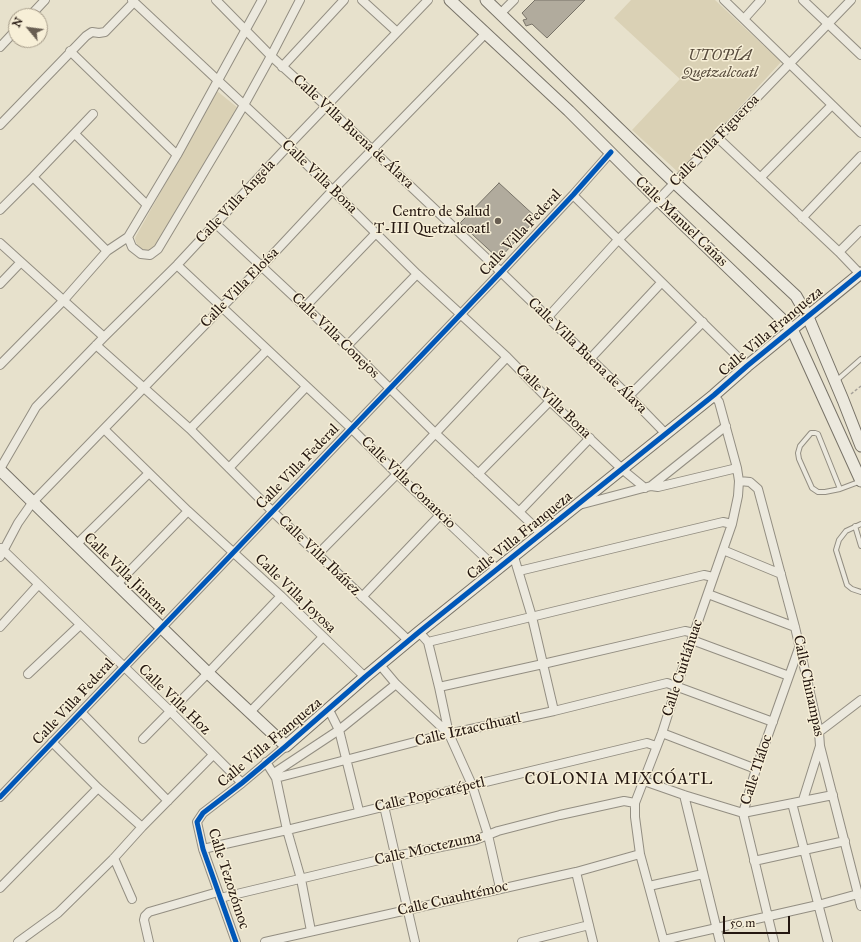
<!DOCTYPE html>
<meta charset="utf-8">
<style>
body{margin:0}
#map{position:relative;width:861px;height:942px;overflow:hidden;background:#e7e1cc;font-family:"IM FELL Great Primer",serif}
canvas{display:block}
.north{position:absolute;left:8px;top:8px;width:40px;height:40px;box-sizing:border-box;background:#f7efd7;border:1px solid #a39987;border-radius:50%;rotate:299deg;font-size:11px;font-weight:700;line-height:16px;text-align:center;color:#241710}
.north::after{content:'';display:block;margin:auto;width:14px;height:18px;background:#685e52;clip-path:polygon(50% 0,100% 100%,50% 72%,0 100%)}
.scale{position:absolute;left:723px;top:916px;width:67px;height:18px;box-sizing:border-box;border:2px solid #241710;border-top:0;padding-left:5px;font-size:12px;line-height:14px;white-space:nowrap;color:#241710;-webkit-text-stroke:3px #f7efd7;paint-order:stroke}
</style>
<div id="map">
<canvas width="861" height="942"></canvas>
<div class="north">N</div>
<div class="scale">50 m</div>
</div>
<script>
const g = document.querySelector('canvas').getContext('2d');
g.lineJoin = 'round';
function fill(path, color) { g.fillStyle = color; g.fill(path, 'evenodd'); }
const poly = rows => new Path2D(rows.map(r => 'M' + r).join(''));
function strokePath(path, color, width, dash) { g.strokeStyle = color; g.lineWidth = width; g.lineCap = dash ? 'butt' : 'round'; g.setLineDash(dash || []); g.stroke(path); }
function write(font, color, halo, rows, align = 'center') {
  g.font = font + ' "IM FELL Great Primer",serif'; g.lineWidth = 3; g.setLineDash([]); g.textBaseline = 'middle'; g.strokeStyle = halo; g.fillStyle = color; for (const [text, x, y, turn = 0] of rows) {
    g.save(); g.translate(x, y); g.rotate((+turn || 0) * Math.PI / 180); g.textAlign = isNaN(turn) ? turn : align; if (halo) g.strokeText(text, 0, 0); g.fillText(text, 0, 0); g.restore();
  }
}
const green = poly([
 [631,0,715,0,781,62,679,173,632,130,680,79,614,18],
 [217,91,238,108,156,247,150,251,143,250,137,246,135,238]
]);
const building = poly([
 [535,0,585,0,547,38,532,24,526,26,523,20,527,19,522,13,535,0],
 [499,183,537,218,499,259,460,223,499,183]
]);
const path = poly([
 [851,394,861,386]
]);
const lane = poly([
 [836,381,861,359],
 [840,489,818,434,815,433,811,433,800,446,798,453,799,459,812,488,818,492,825,492,840,489,861,481],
 [861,524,846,531,839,540,836,550,847,585,852,589,861,592],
 [855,526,861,546]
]);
const street = poly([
 [132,0,288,146,417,274,507,357,550,401,623,470,645,488],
 [216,0,271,56,326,106,501,272,629,396,666,434],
 [362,0,397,32],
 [724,0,861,133],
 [803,0,861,55],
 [500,14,514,0],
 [30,16,45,0],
 [744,19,761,0],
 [0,47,16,30],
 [70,51,177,155],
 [282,67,344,0],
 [0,125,86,36,92,32,99,33,105,32,134,2],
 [75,134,147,205],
 [718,138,839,252,860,274],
 [33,177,107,251],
 [760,178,832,105],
 [573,195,747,366],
 [0,210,33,177,93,114],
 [802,218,861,156],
 [215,223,347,346,435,433,519,512,541,533],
 [128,237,132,247,141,254,150,255,158,249,244,105,271,56,300,0],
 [0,243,104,337],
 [839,252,861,230],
 [177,265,351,428,397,474,498,570],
 [0,284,21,262],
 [305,307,376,233],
 [548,317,618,240,658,200,851,0],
 [96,345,190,429,272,511,409,641],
 [347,346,417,274],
 [590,359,661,283],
 [0,365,63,301,107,251,128,237,177,155,262,0],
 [629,396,703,322],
 [104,429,188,511,281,596,365,677],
 [190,429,267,350],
 [229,468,306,387],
 [0,469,36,407,104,337,177,265,288,146,428,0],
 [478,474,550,401],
 [739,481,750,482,758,489,795,627,819,732,820,746,861,906],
 [651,486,726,426],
 [579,505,651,486,658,487,737,468],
 [519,512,590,438],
 [77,544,149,473],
 [1,548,170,711,242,783],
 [723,550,781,574],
 [318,554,397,474,507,357],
 [0,557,18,523,32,503,262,266,333,190,486,33],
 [514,557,532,617,554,711],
 [519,571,723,522,732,524],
 [117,584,188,511],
 [708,594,795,627],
 [362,597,440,515],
 [0,627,38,585],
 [419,632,428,642,439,687,449,734,472,785,488,835,500,888],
 [692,640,789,676],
 [428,642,704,575,713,577],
 [380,665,396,684,449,734],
 [28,674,80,625],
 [439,687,543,664,685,631,694,633],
 [329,710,339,730,359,811],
 [81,712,168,801],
 [250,712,323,637],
 [819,732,861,700],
 [662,733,756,769],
 [143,739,208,673,281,596],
 [52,742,98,788,142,827],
 [266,762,276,778,434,737,554,711,667,683,773,722],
 [274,773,339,730,396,684],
 [276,778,287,830,301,879,311,931],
 [644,781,684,795,743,813,833,795],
 [684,795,720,942],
 [0,797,501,272,573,195,611,152],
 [803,800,820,746],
 [792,803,828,942],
 [384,806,415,942],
 [203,849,287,830,647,743,656,746],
 [114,858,132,899],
 [754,861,845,841],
 [576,872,593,942],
 [649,886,703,874],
 [0,888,98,788],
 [220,898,396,856,475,840,498,831,560,815,624,801,635,803],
 [664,940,818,905,858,894],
 [18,942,58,913,114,858,142,827,213,755],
 [149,942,144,920,145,916,149,912,218,892],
 [236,942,203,849,197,822,203,813,242,783,286,746],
 [265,942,576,872,640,854],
 [522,942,589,925],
 [664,942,640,854,635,817,635,803,662,733,694,633,732,524,738,496,739,481,737,468,719,402,714,395],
 [774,942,743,813,756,769,799,648]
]);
const secondary = poly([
 [450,0,569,111,658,200,792,329,861,481],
 [486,0,675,183,796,296,808,317,843,400,861,446],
 [0,470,208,673,286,746,365,677,419,632,714,395,747,366,861,273]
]);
const cycleway = poly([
 [0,797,501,272,573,195,611,152],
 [236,942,203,849,197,822,203,813,242,783,286,746,365,677,419,632,714,395,747,366,861,273]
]);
const markers = [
 [498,221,4,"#685e52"]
];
const parkNames = [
 ["UTOPÍA",720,56],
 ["Quetzalcoatl",720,73]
];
const streetNames = [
 ["Calle Villa Buena de Álava",353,132,43],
 ["Calle Villa Figueroa",715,141,-46],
 ["Calle Villa Bona",319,177,44],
 ["Calle Villa Ángela",236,202,-47],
 ["Calle Manuel Cañas",681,222,44],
 ["Calle Villa Federal",521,233,-47],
 ["Calle Villa Eloísa",240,288,-46],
 ["Calle Villa Franqueza",771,332,-40],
 ["Calle Villa Conejos",335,336,44],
 ["Calle Villa Buena de Álava",587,356,44],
 ["Calle Villa Bona",553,402,44],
 ["Calle Villa Federal",298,467,-46],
 ["Calle Villa Conancio",408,483,44],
 ["Calle Villa Franqueza",520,536,-39],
 ["Calle Villa Ibáñez",319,556,44],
 ["Calle Villa Jimena",125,574,44],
 ["Calle Villa Joyosa",295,594,44],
 ["Calle Cuitláhuac",683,668,-72],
 ["Calle Chinampas",808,686,78],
 ["Calle Villa Hoz",174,700,44],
 ["Calle Villa Federal",74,702,-47],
 ["Calle Iztaccíhuatl",468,730,-13],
 ["Calle Villa Franqueza",270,743,-40],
 ["Calle Tláloc",757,770,-72],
 ["Calle Popocatépetl",430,795,-13],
 ["Calle Moctezuma",428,849,-13],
 ["Calle Tezozómoc",228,879,72],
 ["Calle Cuauhtémoc",453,899,-13]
];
const poiNames = [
 ["Centro de Salud",490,212],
 ["T-III Quetzalcoatl",490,229]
];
const neighbourhoodNames = [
 ["COLONIA MIXCÓATL",619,780]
];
fill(green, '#dad1b5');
fill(building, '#b1ab9d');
strokePath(building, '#787368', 1);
strokePath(lane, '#938e82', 6);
strokePath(street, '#938e82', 10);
strokePath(secondary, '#787368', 13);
strokePath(path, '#a6a199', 1.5, [3, 2]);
strokePath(lane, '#ece9de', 4);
strokePath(street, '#ece9de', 8);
strokePath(secondary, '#ece9de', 11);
strokePath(cycleway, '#0057b8', 5);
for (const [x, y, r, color] of markers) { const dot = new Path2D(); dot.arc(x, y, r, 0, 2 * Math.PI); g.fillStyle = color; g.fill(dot); strokePath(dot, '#f7efd7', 1.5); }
write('italic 15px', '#574b3c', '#f7efd7', parkNames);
write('15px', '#241710', '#f7efd7', streetNames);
write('15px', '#241710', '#f7efd7', poiNames, 'right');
g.letterSpacing = '1px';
write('16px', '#241710', '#f7efd7', neighbourhoodNames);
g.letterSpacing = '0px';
</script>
